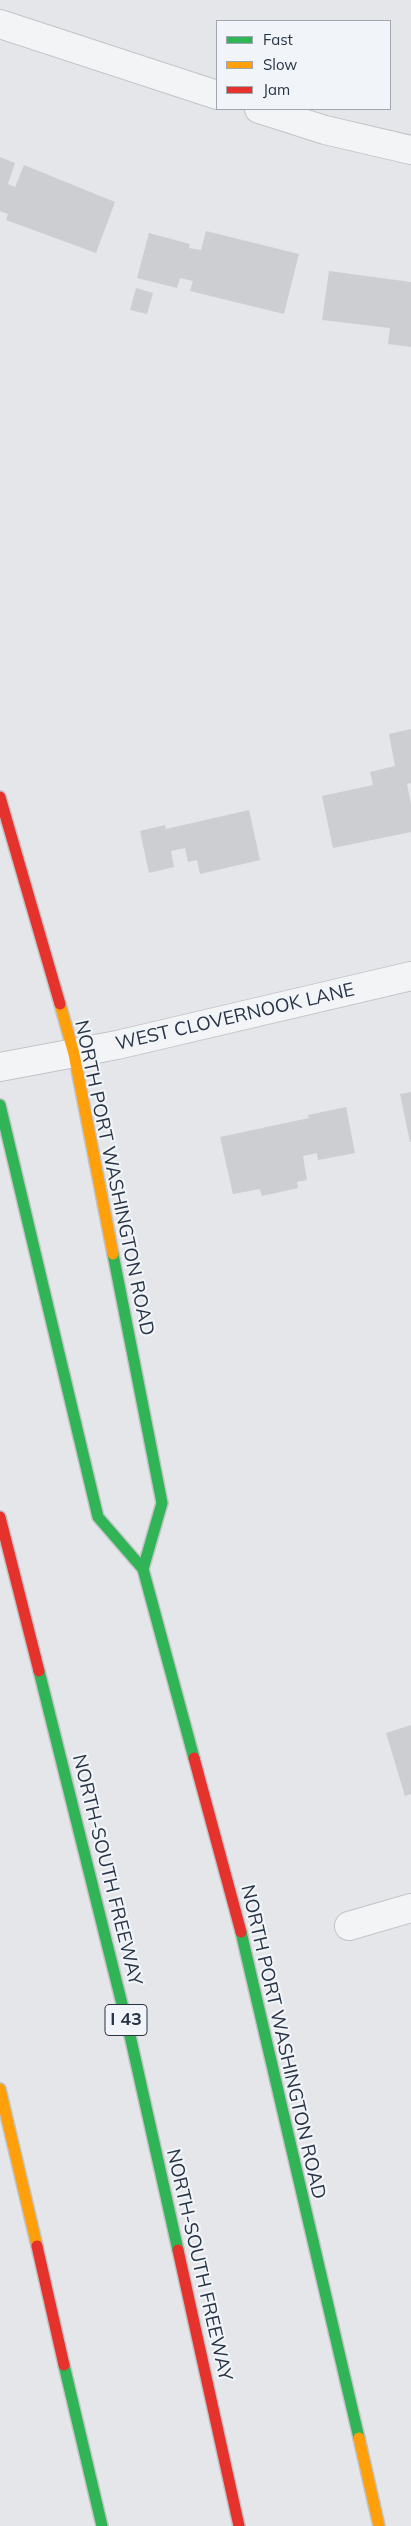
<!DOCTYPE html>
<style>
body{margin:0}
#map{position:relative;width:411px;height:2526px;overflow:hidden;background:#e4e6e9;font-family:Mulish,sans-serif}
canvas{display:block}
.legend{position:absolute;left:216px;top:20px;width:175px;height:90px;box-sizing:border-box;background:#f1f4f8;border:1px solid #a1a7b0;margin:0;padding:6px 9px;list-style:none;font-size:15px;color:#283344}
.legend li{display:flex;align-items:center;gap:10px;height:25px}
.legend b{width:25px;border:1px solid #a1a7b0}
</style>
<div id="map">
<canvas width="411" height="2526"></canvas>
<ul class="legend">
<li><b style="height:6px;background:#30b455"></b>Fast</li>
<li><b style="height:6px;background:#ff9f0a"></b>Slow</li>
<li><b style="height:6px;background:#e5322d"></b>Jam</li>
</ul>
</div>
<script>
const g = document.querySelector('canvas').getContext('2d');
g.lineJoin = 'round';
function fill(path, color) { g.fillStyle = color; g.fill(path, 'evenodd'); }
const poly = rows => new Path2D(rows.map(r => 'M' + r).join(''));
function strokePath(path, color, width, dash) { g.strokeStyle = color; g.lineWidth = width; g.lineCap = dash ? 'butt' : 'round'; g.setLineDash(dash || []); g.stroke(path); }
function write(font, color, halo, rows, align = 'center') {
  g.font = font + ' Mulish,sans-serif'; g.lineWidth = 4.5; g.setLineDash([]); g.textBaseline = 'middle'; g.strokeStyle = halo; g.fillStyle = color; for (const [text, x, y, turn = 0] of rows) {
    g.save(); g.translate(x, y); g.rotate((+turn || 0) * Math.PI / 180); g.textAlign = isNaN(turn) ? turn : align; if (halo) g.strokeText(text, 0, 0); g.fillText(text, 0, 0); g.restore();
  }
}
const building = poly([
 [0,157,15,163,8,184,15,187,24,165,115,202,96,253,6,220,8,214,0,211],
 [206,231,299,254,284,314,190,291,193,281,180,278,177,288,137,278,149,233,190,244,189,248,201,250],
 [329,271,411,282,411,347,388,344,390,328,322,320],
 [136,288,153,293,147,314,130,310],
 [411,729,411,783,407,784,411,804,411,832,333,848,322,796,373,785,370,772,395,766,389,734],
 [249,810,260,860,200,874,197,860,188,862,185,848,171,851,174,867,149,873,140,831,165,825,166,829],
 [411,1092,411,1142,410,1142,400,1094],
 [346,1107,355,1153,318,1160,317,1153,303,1156,307,1180,297,1182,298,1188,262,1196,260,1189,233,1194,220,1137,309,1118,308,1115],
 [411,1725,411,1794,405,1796,386,1733]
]);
const street = poly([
 [0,24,217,95],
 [259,109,325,130,411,150],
 [0,1067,117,1045,411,976],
 [349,1926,411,1908]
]);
const fast = poly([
 [0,1105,98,1517,143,1569,194,1758],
 [113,1254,162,1503,143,1569],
 [39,1671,131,2040,178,2250],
 [241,1932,359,2438],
 [64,2365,102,2526]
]);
const slow = poly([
 [60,1004,74,1054,113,1254],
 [0,2089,37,2246],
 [359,2438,379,2526]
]);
const jam = poly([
 [0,797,60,1004],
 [0,1517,39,1671],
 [194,1758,241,1932],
 [37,2246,64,2365],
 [178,2250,239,2526]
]);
const shields = [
 [126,2020,42]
];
const shieldNames = [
 ["I 43",126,2020]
];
const streetNames = [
 ["WEST CLOVERNOOK LANE",235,1017,-13],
 ["NORTH PORT WASHINGTON ROAD",114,1178,78],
 ["NORTH-SOUTH FREEWAY",107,1870,76],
 ["NORTH PORT WASHINGTON ROAD",283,2042,77],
 ["NORTH-SOUTH FREEWAY",199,2265,77]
];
fill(building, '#ccced1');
strokePath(street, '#c2c4c7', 30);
strokePath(fast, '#c2c4c7', 14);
strokePath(slow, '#c2c4c7', 14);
strokePath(jam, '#c2c4c7', 14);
strokePath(street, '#f3f4f6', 28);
strokePath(fast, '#30b455', 11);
strokePath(slow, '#ff9f0a', 11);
strokePath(jam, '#e5322d', 11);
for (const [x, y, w] of shields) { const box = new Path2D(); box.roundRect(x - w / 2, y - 15.5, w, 31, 4); g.fillStyle = '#f1f4f8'; g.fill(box); strokePath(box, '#283344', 1); }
write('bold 18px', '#283344', null, shieldNames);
write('19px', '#283344', '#f1f4f8', streetNames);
</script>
